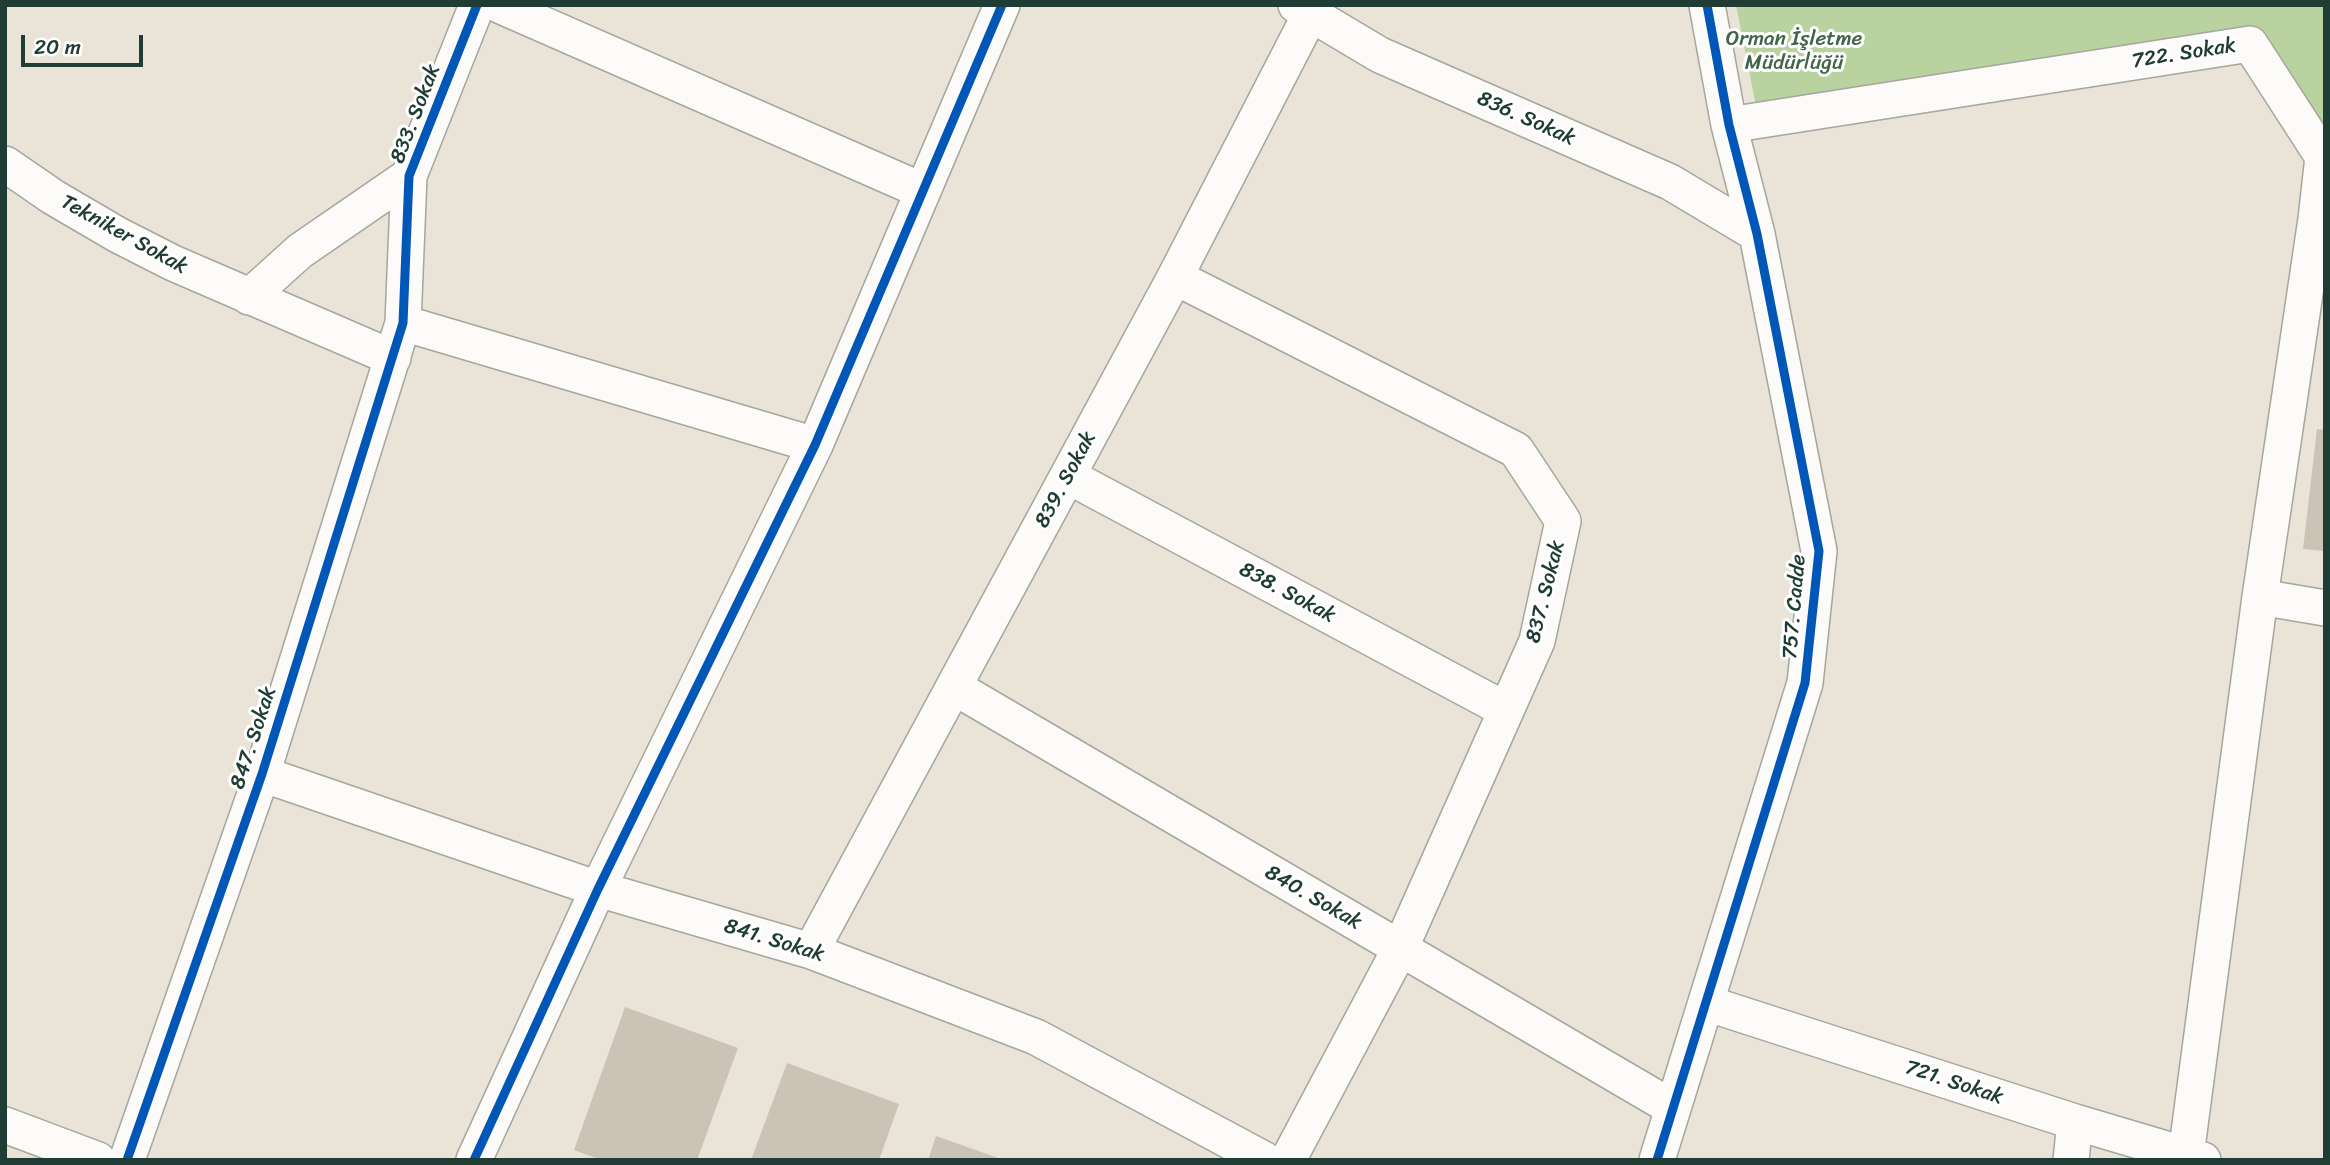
<!DOCTYPE html>
<meta charset="utf-8">
<style>
body{margin:0}
#map{position:relative;width:2330px;height:1165px;overflow:hidden;background:#e9e4d7;font-family:Sriracha,sans-serif}
canvas{display:block}
.frame{position:absolute;inset:0;border:7px solid #1f3d34;pointer-events:none}
.scale{position:absolute;left:21px;top:35px;width:122px;height:32px;box-sizing:border-box;border:4px solid #1f3d34;border-top:0;padding-left:9px;font-size:21px;line-height:24px;white-space:nowrap;color:#1f3d34;-webkit-text-stroke:5px #fff;paint-order:stroke}
</style>
<div id="map">
<canvas width="2330" height="1165"></canvas>
<div class="frame"></div>
<div class="scale">20 m</div>
</div>
<script>
const g = document.querySelector('canvas').getContext('2d');
g.lineJoin = 'round';
function fill(path, color) { g.fillStyle = color; g.fill(path, 'evenodd'); }
const poly = rows => new Path2D(rows.map(r => 'M' + r).join(''));
function strokePath(path, color, width, dash) { g.strokeStyle = color; g.lineWidth = width; g.lineCap = dash ? 'butt' : 'round'; g.setLineDash(dash || []); g.stroke(path); }
function write(font, color, halo, rows, align = 'center') {
  g.font = font + ' Sriracha,sans-serif'; g.lineWidth = 6; g.setLineDash([]); g.textBaseline = 'middle'; g.strokeStyle = halo; g.fillStyle = color; for (const [text, x, y, turn = 0] of rows) {
    g.save(); g.translate(x, y); g.rotate((+turn || 0) * Math.PI / 180); g.textAlign = isNaN(turn) ? turn : align; if (halo) g.strokeText(text, 0, 0); g.fillText(text, 0, 0); g.restore();
  }
}
const green = poly([
 [1736,5,2325,5,2325,166,2264,37,1756,106]
]);
const building = poly([
 [2317,429,2325,430,2325,551,2303,549],
 [625,1007,738,1048,697,1160,601,1160,574,1150],
 [787,1063,899,1104,879,1160,751,1160],
 [936,1136,1001,1159,1001,1160,928,1160]
]);
const minor = poly([
 [499,5,923,191],
 [1296,5,1380,55,1670,182,1757,234],
 [1729,125,2250,44,2323,157,2316,219,2260,597,2325,608],
 [5,164,53,197,118,235,173,263,393,358],
 [1175,277,1516,450,1563,521,1537,641,1400,949,1288,1160],
 [249,297,300,251,409,176],
 [403,323,815,445],
 [1068,476,1506,710],
 [954,687,1673,1108],
 [262,774,598,889,811,951,1036,1037,1265,1160],
 [811,951,1175,277,1311,13,1310,5],
 [1706,1003,2075,1122,2203,1160],
 [5,1125,98,1160],
 [2186,1155,2260,597],
 [127,1160,262,774,403,323,409,176,477,5],
 [474,1160,598,889,815,445,1002,5],
 [1657,1160,1805,683,1819,551,1757,234,1729,125,1707,5],
 [2071,1160,2075,1122]
]);
const cycleway = poly([
 [127,1160,262,774,403,323,409,176,477,5],
 [474,1160,598,889,815,445,1002,5],
 [1657,1160,1805,683,1819,551,1757,234,1729,125,1707,5]
]);
const parkNames = [
 ["Orman İşletme",1794,40],
 ["Müdürlüğü",1794,64]
];
const streetNames = [
 ["722. Sokak",2184,54,-9],
 ["833. Sokak",416,114,-69],
 ["836. Sokak",1526,119,24],
 ["Tekniker Sokak",124,235,29],
 ["839. Sokak",1066,480,-62],
 ["837. Sokak",1546,592,-76],
 ["838. Sokak",1287,593,28],
 ["757. Cadde",1795,607,-85],
 ["847. Sokak",254,738,-72],
 ["840. Sokak",1313,898,30],
 ["841. Sokak",774,941,17],
 ["721. Sokak",1954,1083,18]
];
fill(green, '#bad2a0');
fill(building, '#ccc2b5');
strokePath(minor, '#a5a69d', 38);
strokePath(minor, '#fcfbf9', 35);
strokePath(cycleway, '#0057b8', 9);
write('21px', '#426547', '#fff', parkNames);
write('21px', '#1f3d34', '#fff', streetNames);
</script>
